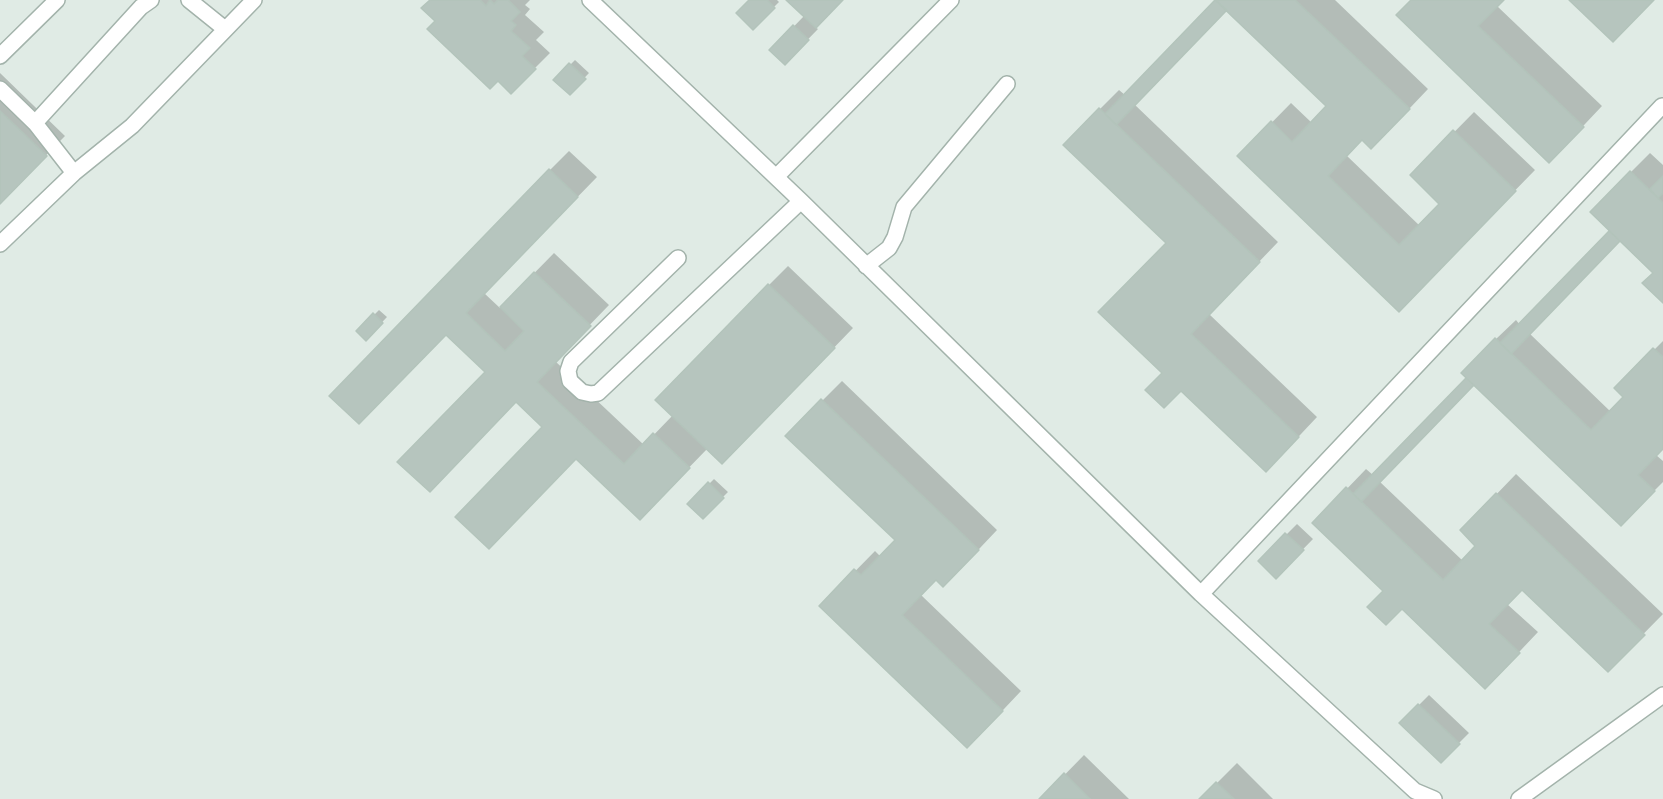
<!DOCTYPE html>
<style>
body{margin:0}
canvas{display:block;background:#e0ebe5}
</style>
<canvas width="1663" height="799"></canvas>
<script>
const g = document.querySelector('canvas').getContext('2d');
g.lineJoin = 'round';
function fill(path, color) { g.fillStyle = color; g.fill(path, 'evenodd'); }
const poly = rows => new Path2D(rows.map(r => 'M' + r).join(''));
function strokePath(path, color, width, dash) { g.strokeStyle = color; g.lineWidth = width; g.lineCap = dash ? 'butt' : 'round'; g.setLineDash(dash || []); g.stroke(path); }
const shadow = poly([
 [429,0,530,0,525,5,530,9,525,15,544,32,536,40,550,53,511,92,437,21],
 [751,0,777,0,779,2,753,28],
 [788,0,842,0,815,27,818,29,785,63,771,50,804,16],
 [1217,0,1335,0,1428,89,1391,128,1362,138,1346,155,1420,226,1442,204,1412,175,1474,112,1535,170,1418,290,1239,156,1291,103,1312,123,1328,106,1227,8,1134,104,1278,242,1209,314,1317,417,1285,451,1164,373,1168,243,1100,109,1119,90,1125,95],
 [1413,0,1502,0,1497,6,1602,106,1569,141],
 [575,60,589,73,570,93,555,80],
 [0,73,65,136,0,202],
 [569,151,597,177,484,293,500,308,554,253,609,305,555,361,644,445,673,415,769,285,788,266,853,328,742,443,708,448,640,518,446,333,550,170],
 [1650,153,1663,165,1663,301,1655,273,1620,239,1529,333,1611,412,1625,397,1616,388,1663,341,1663,448,1656,455,1663,461,1663,482,1621,524,1474,383,1379,481,1463,561,1478,546,1462,530,1516,474,1663,614,1608,670,1522,588,1507,604,1538,632,1504,668,1385,591,1314,523,1366,469,1373,475,1468,377,1496,339,1516,320,1520,325,1611,231,1631,172],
 [379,310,387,317,366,339,358,331],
 [842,381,997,530,963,566,937,579,921,595,1021,691,987,727,821,606,875,551,881,557,897,540,787,436],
 [714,479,728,492,703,517,689,504],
 [1297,524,1313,539,1276,577,1260,561],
 [1429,695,1469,733,1441,761,1401,723],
 [1084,755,1129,799,1041,799],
 [1237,763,1273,799,1201,799]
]);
const building = poly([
 [430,0,480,0,486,6,490,0,494,4,498,0,508,0,520,12,511,21,516,25,511,31,530,48,522,56,536,69,511,94,498,81,490,89,427,29,435,21,421,8,430,0],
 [749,0,767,0,775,8,753,30,736,13,749,0],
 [786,0,843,0,816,28,786,0],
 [1215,0,1227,10,1116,125,1105,114,1215,0],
 [1215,0,1295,0,1410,109,1371,149,1362,140,1328,176,1399,245,1439,204,1410,175,1453,130,1516,191,1399,312,1237,156,1271,121,1292,142,1326,106,1215,0],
 [1411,0,1504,0,1478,26,1584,127,1549,163,1396,15,1411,0],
 [1569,0,1654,0,1613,42,1569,0],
 [793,25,809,40,785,65,769,50,793,25],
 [569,63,586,79,570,95,553,80,569,63],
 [1099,108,1260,262,1191,334,1299,437,1266,472,1181,391,1164,408,1145,390,1162,373,1098,312,1166,243,1063,145,1099,108],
 [0,111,47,156,0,204,0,111],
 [549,169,578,197,466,313,505,351,524,331,500,307,534,272,591,326,537,382,624,464,653,433,690,468,640,520,576,459,489,549,455,517,542,427,516,402,430,492,397,462,485,372,446,335,359,424,329,396,549,169],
 [1630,171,1663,203,1663,303,1642,283,1653,273,1590,212,1630,171],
 [1663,176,1663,193,1658,198,1650,189,1663,176],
 [1609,231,1620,241,1511,354,1500,343,1609,231],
 [768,284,835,348,722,464,655,400,768,284],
 [373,313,383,323,366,341,356,331,373,313],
 [1495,338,1591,430,1623,397,1614,388,1653,348,1663,357,1663,449,1638,475,1655,491,1621,526,1461,373,1495,338],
 [1466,378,1474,385,1361,502,1353,494,1466,378],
 [821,399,979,550,943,587,936,580,902,615,1003,711,967,748,819,606,854,569,861,575,895,540,785,436,821,399],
 [708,482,724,498,703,519,687,504,708,482],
 [1346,487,1443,580,1475,546,1460,530,1496,493,1645,635,1608,672,1522,590,1489,624,1520,653,1485,689,1402,609,1386,625,1367,607,1383,591,1312,523,1346,487],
 [1285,533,1304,550,1276,579,1258,561,1285,533],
 [1418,704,1460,744,1441,763,1399,723,1418,704],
 [1064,773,1090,799,1039,799,1064,773],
 [1216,782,1234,799,1199,799,1216,782]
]);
const service = poly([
 [189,0,225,29],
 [590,0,801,201,1201,594,1415,791,1434,799],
 [0,56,57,0],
 [0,89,35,123,74,173],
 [35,123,141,7,151,0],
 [776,177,951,0],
 [0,244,74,173,132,126,254,0],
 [678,258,571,362,568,371,570,381,582,392,591,394,598,393,801,201],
 [866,266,889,248,895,237,904,207,1007,84],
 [1201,594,1662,106],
 [1519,799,1663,695]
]);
fill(shadow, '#0003');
fill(building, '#b6c5be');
strokePath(building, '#b3c4bb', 1.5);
strokePath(service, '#a3b3ab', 18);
strokePath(service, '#fff', 15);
</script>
